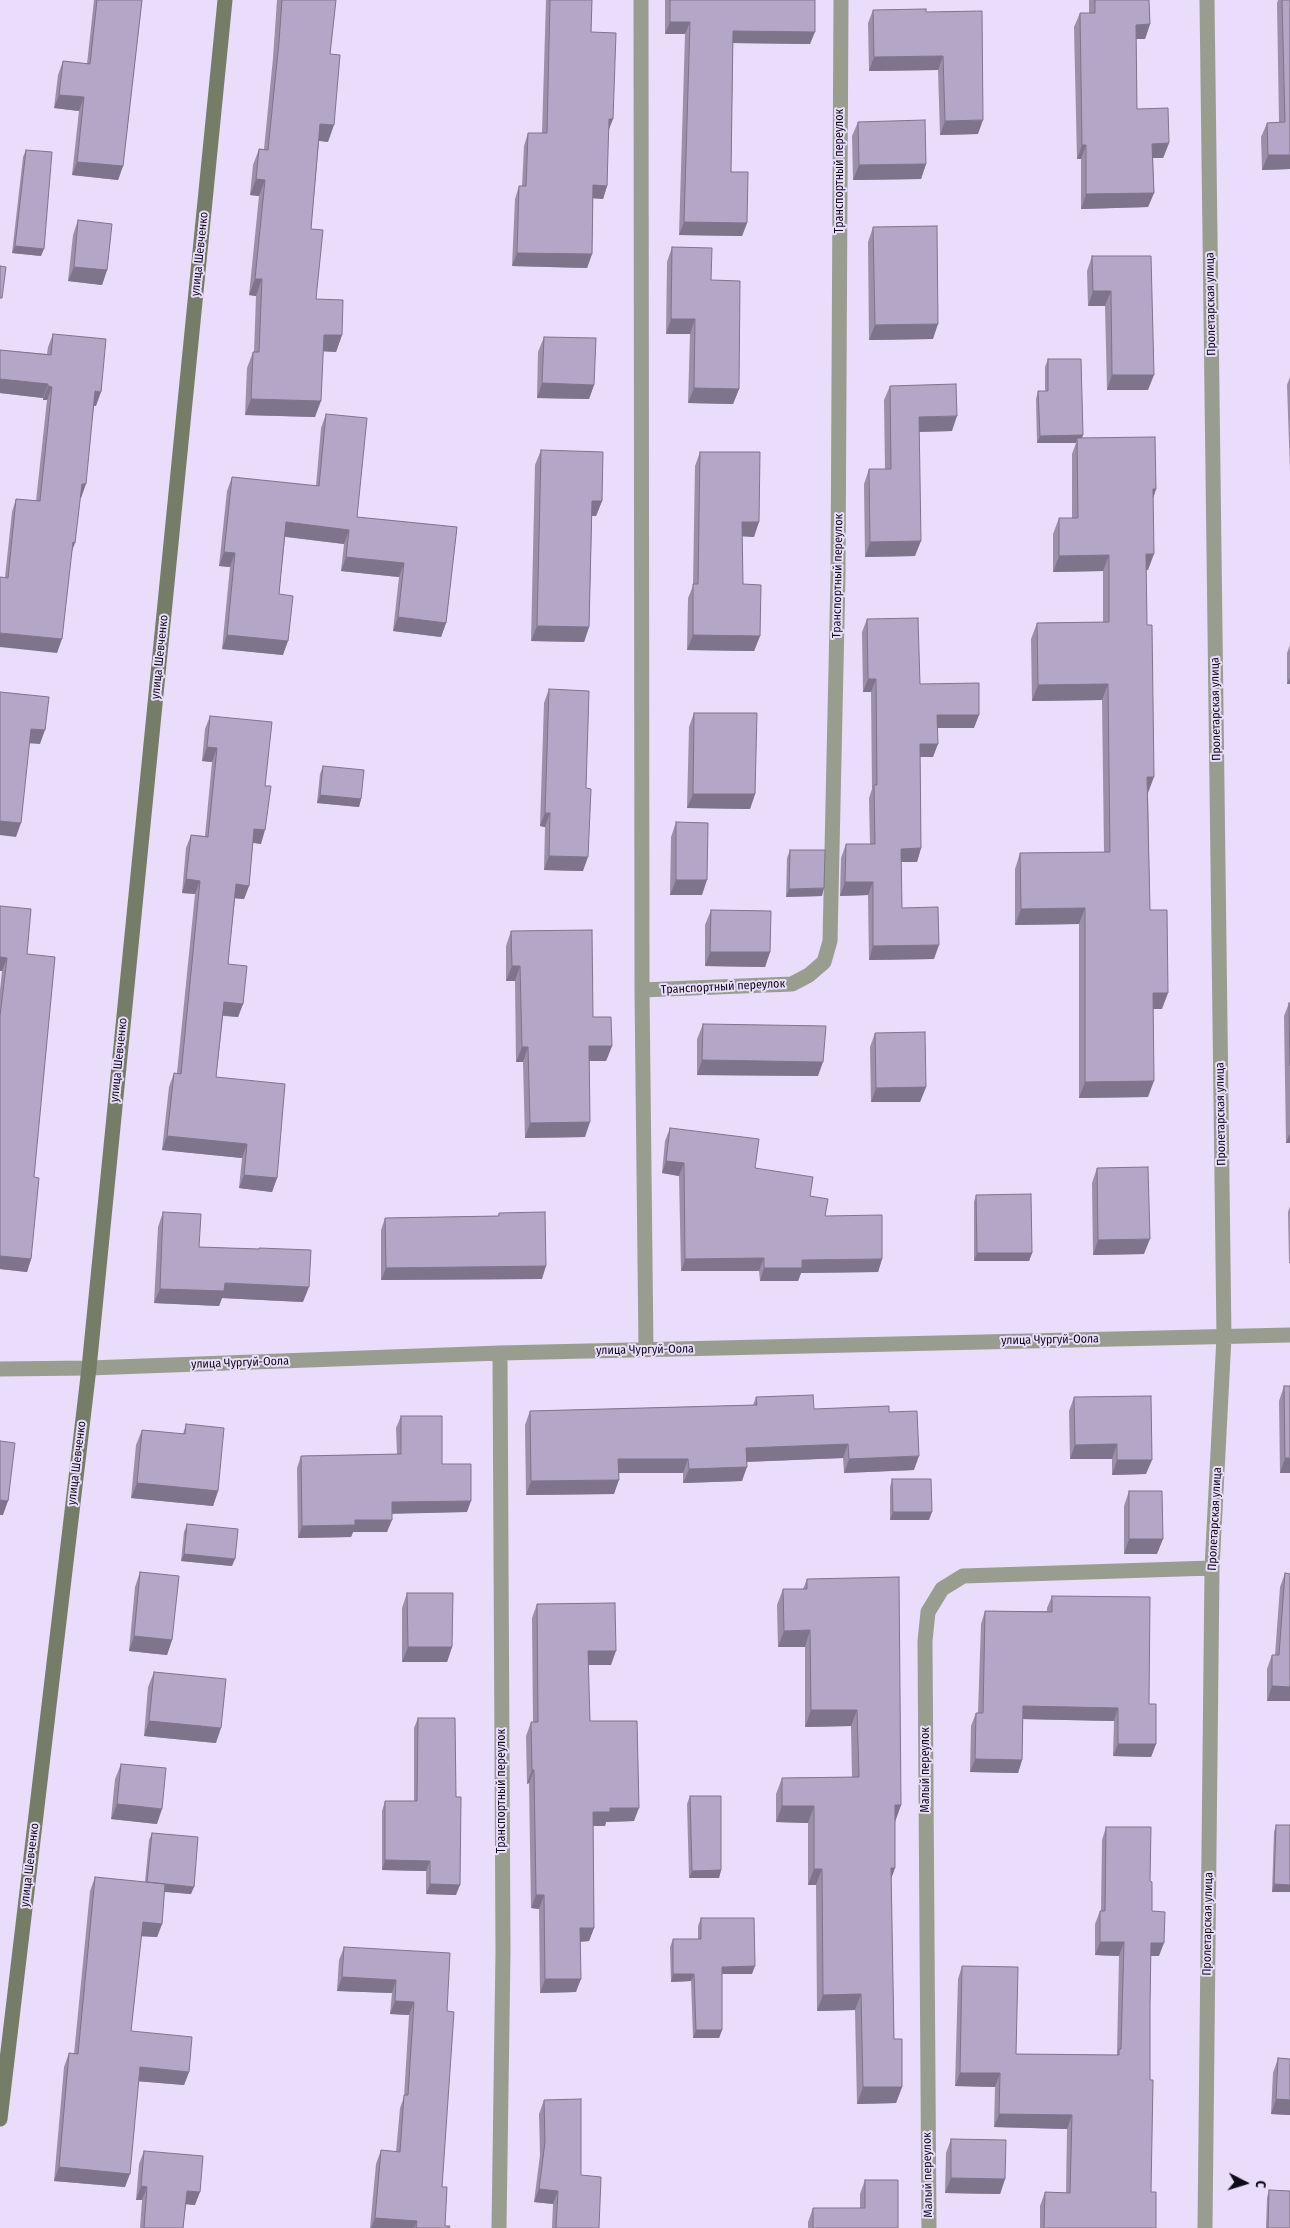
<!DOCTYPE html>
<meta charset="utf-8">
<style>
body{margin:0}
#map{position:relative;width:1290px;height:2228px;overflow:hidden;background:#e9ddfb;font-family:"Fira Sans Condensed",sans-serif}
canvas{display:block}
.north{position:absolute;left:1220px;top:2158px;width:50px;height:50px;-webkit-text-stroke:4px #e9ddfb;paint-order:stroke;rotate:95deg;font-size:14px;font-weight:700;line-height:20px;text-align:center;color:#100c16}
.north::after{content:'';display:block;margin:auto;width:18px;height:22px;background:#100c16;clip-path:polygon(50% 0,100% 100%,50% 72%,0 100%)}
</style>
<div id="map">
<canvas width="1290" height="2228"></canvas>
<div class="north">С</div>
</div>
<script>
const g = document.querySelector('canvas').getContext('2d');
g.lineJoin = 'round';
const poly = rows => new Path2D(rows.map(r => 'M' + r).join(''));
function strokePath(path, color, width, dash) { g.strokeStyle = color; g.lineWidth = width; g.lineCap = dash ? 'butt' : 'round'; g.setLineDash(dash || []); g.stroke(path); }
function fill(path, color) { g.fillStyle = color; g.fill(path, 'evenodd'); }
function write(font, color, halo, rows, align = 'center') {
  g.font = font + ' "Fira Sans Condensed",sans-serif'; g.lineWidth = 4; g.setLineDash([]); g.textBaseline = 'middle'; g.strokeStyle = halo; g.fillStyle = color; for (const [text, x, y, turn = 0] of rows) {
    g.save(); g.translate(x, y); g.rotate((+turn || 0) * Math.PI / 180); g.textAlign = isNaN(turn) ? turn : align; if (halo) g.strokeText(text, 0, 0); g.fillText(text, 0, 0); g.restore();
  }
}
const street = poly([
 [641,0,642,990,646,1350],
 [642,990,792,984,809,975,824,962,830,941,838,576,841,0],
 [0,1369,89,1368,500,1353,1290,1335],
 [499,2228,503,1951,500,1353],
 [929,2228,925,1641,928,1612,942,1589,963,1576,1212,1568],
 [1205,2228,1212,1568,1224,1337,1207,0]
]);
const secondary = poly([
 [0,2119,89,1368,225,0]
]);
const wall = poly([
 [94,0,142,0,123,166,118,180,72,175,79,111,54,108,58,75,63,61,87,64],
 [277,0,336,0,330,54,328,142,319,141,311,229,316,299,342,335,336,352,323,351,315,417,245,415,247,368,253,352,254,352,256,296,249,295,259,196,250,195,253,165,259,149,264,149,273,58],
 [546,0,592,0,591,32,608,132,607,186,603,199,593,198,592,254,587,268,512,266,515,199,519,186,522,186,524,146,528,133,542,133],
 [665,0,815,0,810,44,733,43,731,172,747,223,742,236,679,235,685,34,665,34],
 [1089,0,1149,0,1150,24,1145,39,1136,39,1137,109,1169,143,1163,158,1153,158,1154,193,1148,207,1081,209,1081,159,1077,159,1074,27,1080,13,1089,13],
 [1278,0,1290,0,1290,169,1262,170,1261,137,1267,123,1279,122,1277,3],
 [873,10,926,12,978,134,940,135,938,70,869,71,868,23],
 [858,122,926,164,921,179,853,180,852,136],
 [26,150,41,256,12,253,23,157],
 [78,220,107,270,102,285,68,281,73,235],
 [873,227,933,339,869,340,868,242],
 [672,247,711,280,739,389,733,404,688,403,690,334,666,334,667,262],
 [1092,256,1151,256,1148,390,1107,390,1105,306,1088,306,1087,271],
 [53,334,96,406,94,406,81,498,80,498,57,653,5,577,12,512,16,499,36,501,47,400,43,400,43,398,0,393,0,350,47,354,48,347],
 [544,337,594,385,589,399,537,398,538,352],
 [1048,359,1083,435,1082,438,1156,489,1153,498,1148,570,1146,570,1148,793,1150,910,1162,1009,1153,1009,1148,1097,1079,1098,1079,924,1015,925,1015,869,1020,853,1104,852,1102,700,1032,701,1031,639,1037,623,1103,622,1103,571,1053,572,1053,534,1059,518,1072,518,1072,454,1076,443,1037,443,1036,399,1038,391,1045,391,1045,367],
 [1290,377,1290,472,1287,385],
 [890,386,952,431,919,432,915,556,865,557,864,484,869,469,885,469,884,400],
 [326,414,357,517,457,527,446,623,441,637,393,631,399,577,341,571,344,544,285,537,279,594,283,655,222,649,230,567,219,566,227,491,232,477,316,486,321,428],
 [541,450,602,501,596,516,592,516,589,627,584,642,531,641,535,465],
 [700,452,754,537,742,536,743,584,760,636,754,651,687,650,688,598,693,586,695,466],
 [867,619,920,684,974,728,937,728,933,757,920,757,921,848,917,862,901,862,902,908,934,959,869,960,868,895,840,896,841,858,846,844,870,844,869,798,872,789,871,692,863,692,862,632],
 [1290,645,1290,684,1287,684,1287,653],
 [549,689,583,871,544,870,545,827,540,826,544,703],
 [694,713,755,794,750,809,687,808,689,727],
 [210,716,265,786,261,844,253,843,249,886,244,899,235,898,228,964,243,1004,238,1017,223,1016,216,1077,277,1178,272,1192,239,1188,242,1158,162,1150,169,1087,174,1073,177,1073,195,894,182,893,186,848,191,835,205,836,212,762,202,761,205,729],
 [323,766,361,799,359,807,317,803,320,774],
 [676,822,702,895,670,895,671,837],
 [790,850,822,896,786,897,787,858],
 [0,906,27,954,34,1177,31,1259,27,1272,0,1269,0,990,2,971,0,971],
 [711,910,770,952,765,967,705,966,705,925],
 [511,931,593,1017,612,1046,606,1061,589,1061,585,1137,525,1138,523,1062,516,1062,515,981,506,981,506,946],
 [1289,1003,1290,1003,1290,1143,1286,1143,1284,1016],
 [703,1024,818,1076,697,1075,697,1039],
 [875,1033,926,1087,920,1102,871,1102,870,1047],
 [670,1128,755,1168,810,1196,825,1216,882,1259,878,1272,801,1273,798,1281,760,1281,759,1271,681,1271,679,1176,662,1173,665,1141],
 [1097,1168,1144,1254,1093,1255,1092,1183],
 [976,1195,1032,1253,1029,1261,974,1261,974,1202],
 [1290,1206,1290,1263,1289,1263,1288,1212],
 [163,1212,199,1247,259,1249,259,1248,303,1302,222,1298,219,1306,154,1303,158,1227],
 [499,1213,542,1279,381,1280,381,1230,385,1218,498,1216],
 [1284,1386,1290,1386,1290,1473,1280,1473,1279,1401],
 [756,1397,814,1409,889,1412,914,1470,844,1473,843,1458,747,1462,742,1481,683,1483,683,1473,619,1473,614,1494,526,1495,525,1425,530,1411,753,1405],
 [1074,1397,1146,1474,1112,1475,1112,1459,1070,1459,1069,1411],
 [401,1416,442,1464,467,1512,392,1513,387,1532,353,1532,351,1537,298,1538,297,1468,301,1456,397,1454,396,1428],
 [186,1424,218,1491,213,1506,131,1498,136,1445,142,1430,183,1434],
 [892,1479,929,1520,890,1520,890,1487],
 [1129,1491,1157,1554,1124,1554,1124,1506],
 [187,1524,232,1566,181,1561,184,1532],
 [140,1572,172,1640,167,1655,129,1651,135,1587],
 [1285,1573,1290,1574,1290,1701,1267,1701,1267,1669,1272,1655,1275,1655,1280,1587],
 [807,1579,901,1805,895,1821,895,1868,891,1879,894,2039,902,2087,896,2103,857,2104,855,2010,817,2011,816,1885,808,1885,808,1823,776,1822,776,1794,782,1778,852,1777,851,1726,805,1727,805,1647,778,1647,777,1605,783,1589,803,1589],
 [407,1593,452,1647,447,1662,402,1662,402,1608],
 [1052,1596,1149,1704,1156,1744,1151,1757,1113,1756,1114,1721,1023,1719,1022,1760,1018,1773,970,1772,971,1726,976,1713,978,1713,981,1624,985,1611,1047,1611,1047,1608],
 [537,1604,611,1665,588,1665,590,1721,634,1821,606,1822,605,1826,593,1826,594,1928,589,1941,580,1942,576,1992,540,1993,539,1909,531,1908,529,1783,527,1784,526,1736,531,1722,533,1722,532,1618],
 [154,1672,216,1743,144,1736,148,1687],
 [418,1718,456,1895,426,1894,426,1871,382,1870,382,1811,385,1801,414,1801,414,1728],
 [121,1764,157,1824,111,1819,115,1779],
 [690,1796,721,1870,719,1878,689,1878,687,1804],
 [1276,1825,1290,1825,1290,1892,1272,1892,1274,1832],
 [1106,1827,1150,1881,1152,1911,1159,1956,1151,1956,1150,2005,1150,2080,1151,2192,1156,2228,1040,2228,1040,2206,1045,2192,1066,2193,1067,2129,994,2127,995,2087,955,2086,958,1979,962,1966,1016,2054,1117,2055,1119,1956,1095,1955,1095,1924,1100,1911,1101,1911,1102,1840],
 [152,1833,191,1894,164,1892,162,1924,157,1937,141,1936,131,2031,189,2072,184,2085,138,2081,125,2187,54,2181,64,2067,69,2053,74,2054,90,1891,95,1877,145,1882,149,1840],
 [701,1918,752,1974,722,1974,722,2030,719,2038,693,2038,691,1981,671,1982,670,1947,673,1939,698,1939,698,1926],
 [344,1947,447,2011,442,2187,445,2226,449,2228,370,2228,376,2164,381,2150,396,2152,400,2108,404,2097,409,2015,390,2014,392,1993,337,1991,339,1960],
 [1278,2058,1290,2059,1290,2115,1271,2114,1273,2073],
 [544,2100,581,2175,599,2228,552,2228,553,2204,534,2202,540,2155,539,2114],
 [951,2139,1005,2179,1000,2194,945,2193,946,2153],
 [144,2151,195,2205,186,2204,183,2228,140,2228,142,2200,136,2200,139,2164],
 [865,2180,898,2228,808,2228,808,2222,813,2208,860,2208,860,2194],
 [1269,2190,1290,2228,1266,2228,1267,2198]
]);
const shadedWall = poly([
 [670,22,690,22,685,34,665,34],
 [1150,24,1145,39,1131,39,1136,25],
 [733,31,815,32,810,44,729,43],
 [943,56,938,70,869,71,874,57],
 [59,95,84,97,79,111,54,108],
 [609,119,613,119,608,132],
 [983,120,978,134,940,135,945,121],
 [320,124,334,125,328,142,315,140],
 [1169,143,1163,158,1147,158,1152,144],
 [1082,145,1086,145,1081,159,1077,159],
 [1268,155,1290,155,1290,169,1262,170],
 [77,162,123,166,118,180,72,175],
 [926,164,921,179,853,180,859,165],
 [256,179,265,180,259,196,250,195],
 [593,185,607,186,603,199,589,198],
 [1154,193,1148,207,1081,209,1086,194],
 [684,222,747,223,742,236,679,235],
 [15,246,44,249,41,256,12,253],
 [517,253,592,254,587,268,512,266],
 [74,267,107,270,102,285,68,281],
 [255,279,262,279,256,296,249,295],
 [1093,291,1111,291,1105,306,1088,306],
 [671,319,695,319,690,334,666,334],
 [938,324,933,339,869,340,875,325],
 [324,335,342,335,336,352,318,351],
 [1112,375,1154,375,1148,390,1107,390],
 [0,379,48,384,43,398,0,393],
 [542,383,594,385,589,399,537,398],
 [48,386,52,387,47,400,43,400],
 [694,388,739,389,733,404,688,403],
 [95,391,101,392,96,406,90,405],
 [251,399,321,401,315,417,245,415],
 [957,416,952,431,913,432,919,417],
 [1083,435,1080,442,1077,438,1076,443,1037,443,1040,436],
 [82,484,86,484,81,498,77,497],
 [1153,489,1156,489,1151,505],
 [592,501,602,501,596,516,587,516],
 [286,522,349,530,344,544,281,536],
 [742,522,759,522,754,537,737,536],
 [921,541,915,556,865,557,870,542],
 [73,542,75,543,70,556],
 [224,552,235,553,230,567,219,566],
 [1146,554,1154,554,1148,570,1140,570],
 [1109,555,1103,571,1053,572,1059,556],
 [346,557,404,563,399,577,341,571],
 [398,617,446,623,441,637,393,631],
 [537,626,589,627,584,642,531,641],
 [0,633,62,639,57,653,0,647],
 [227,635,288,641,283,655,222,649],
 [693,635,760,636,754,651,687,650],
 [1290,677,1290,684,1287,684],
 [868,679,876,679,871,692,863,692],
 [1108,684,1102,700,1032,701,1038,685],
 [937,715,979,715,974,728,932,728],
 [31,729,45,730,40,744,26,743],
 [920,744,938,744,933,757,915,757],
 [207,747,217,748,212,762,202,761],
 [1147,777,1154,777,1148,793],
 [693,794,755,794,750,809,687,808],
 [320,795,361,799,359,807,317,803],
 [545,813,550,813,545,827,540,826],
 [0,821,21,823,16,837,0,835],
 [254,829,265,830,261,844,250,842],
 [921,848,917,862,896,862,901,849],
 [549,856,588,857,583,871,544,870],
 [186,879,200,881,195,894,182,893],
 [676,880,707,880,702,895,670,895],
 [845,882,873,882,868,895,840,896],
 [236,884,249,886,244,899,231,898],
 [824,888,822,896,786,897,789,889],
 [1085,908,1079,924,1015,925,1021,909],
 [939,945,934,959,869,960,873,946],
 [710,952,770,952,765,967,705,966],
 [0,957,7,958,2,971,0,971],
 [512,966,520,966,515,981,506,981],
 [1153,993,1168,993,1162,1009,1147,1009],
 [224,1002,243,1004,238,1017,219,1015],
 [589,1046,612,1046,606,1061,583,1061],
 [522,1047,528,1047,523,1062,516,1062],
 [702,1060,823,1062,818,1076,697,1075],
 [1154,1081,1148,1097,1079,1098,1085,1082],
 [926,1087,920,1102,871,1102,876,1088],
 [590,1122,585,1137,525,1138,530,1123],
 [1290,1133,1290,1143,1286,1143],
 [167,1136,247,1144,242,1158,162,1150],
 [666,1161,684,1163,679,1176,662,1173],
 [244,1175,277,1178,272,1192,239,1188],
 [1150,1239,1144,1254,1093,1255,1098,1240],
 [977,1253,1032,1253,1029,1261,974,1261],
 [0,1256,31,1259,27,1272,0,1269],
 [764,1258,759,1271,681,1271,685,1259],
 [882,1259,878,1272,801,1273,798,1281,760,1281,764,1268,802,1260],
 [546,1266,542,1279,381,1280,386,1268],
 [225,1283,309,1287,303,1302,222,1298,219,1306,154,1303,160,1289],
 [848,1444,843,1458,741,1462,746,1448],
 [1117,1444,1112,1459,1070,1459,1075,1445],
 [919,1456,914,1470,844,1473,849,1459],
 [1285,1458,1290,1458,1290,1473,1280,1473],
 [618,1459,688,1459,683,1473,613,1473],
 [1117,1460,1152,1460,1146,1474,1112,1475],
 [747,1467,742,1481,683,1483,689,1469],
 [619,1480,614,1494,526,1495,531,1481],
 [137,1483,218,1491,213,1506,131,1498],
 [0,1500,8,1501,3,1515,0,1515],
 [471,1501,467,1512,387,1514,392,1502],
 [893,1512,932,1512,929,1520,890,1520],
 [355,1520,392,1520,387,1532,353,1532,351,1537,298,1538,302,1526],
 [1129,1539,1163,1539,1157,1554,1124,1554],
 [184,1554,235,1559,232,1566,181,1561],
 [810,1630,805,1647,778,1647,784,1631],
 [134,1636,172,1640,167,1655,129,1651],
 [408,1647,452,1647,447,1662,402,1662],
 [588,1651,616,1651,611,1665,583,1665],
 [1272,1686,1290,1687,1290,1701,1267,1701],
 [1023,1706,1118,1708,1114,1721,1019,1719],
 [811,1710,857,1710,851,1726,805,1727],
 [149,1721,221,1728,216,1743,144,1736],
 [1118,1744,1156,1744,1151,1757,1113,1756],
 [975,1759,1022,1760,1018,1773,970,1772],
 [532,1770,534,1770,529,1783,527,1784],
 [117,1804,162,1809,157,1824,111,1819],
 [895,1805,901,1805,895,1822],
 [782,1806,814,1806,808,1823,776,1822],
 [610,1808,639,1808,634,1821,606,1822,605,1826,588,1826,593,1812],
 [385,1860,430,1861,426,1871,382,1870],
 [891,1868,895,1868,889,1884],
 [814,1869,822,1869,816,1885,808,1885],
 [721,1870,719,1878,689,1878,692,1871],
 [147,1882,194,1887,191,1894,145,1890],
 [430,1884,460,1885,456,1895,426,1894],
 [1274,1884,1290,1885,1290,1892,1272,1892],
 [536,1895,544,1895,539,1909,531,1908],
 [143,1922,162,1924,157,1937,138,1936],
 [580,1928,594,1928,589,1941,575,1942],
 [1100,1942,1124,1942,1119,1956,1095,1955],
 [1151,1943,1164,1943,1159,1956,1147,1956],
 [755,1966,752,1974,719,1974,722,1967],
 [673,1974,694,1974,691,1981,671,1982],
 [342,1977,396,1980,392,1993,337,1991],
 [545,1979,581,1979,576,1992,540,1993],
 [861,1994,855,2010,817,2011,823,1995],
 [395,2001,414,2002,409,2015,390,2014],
 [696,2030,722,2030,719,2038,693,2038],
 [140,2067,189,2072,184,2085,135,2081],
 [960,2073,1000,2073,995,2087,955,2086],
 [863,2087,902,2087,896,2103,857,2104],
 [1276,2099,1290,2100,1290,2115,1271,2114],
 [999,2114,1072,2115,1067,2129,994,2127],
 [59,2167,130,2174,125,2187,54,2181],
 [951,2178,1005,2179,1000,2194,945,2193],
 [141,2186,147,2187,142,2200,136,2200],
 [539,2189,558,2191,553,2204,534,2202],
 [187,2191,200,2192,195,2205,182,2204],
 [375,2218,417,2221,414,2228,371,2228]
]);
const building = poly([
 [97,0,142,0,123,166,77,162,84,97,59,95,63,61,90,64,97,0],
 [282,0,336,0,330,54,340,55,334,125,320,124,311,229,323,230,316,299,343,300,342,335,324,335,321,401,251,399,253,352,259,352,262,279,255,279,265,180,256,179,259,149,268,150,279,42,282,0],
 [550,0,592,0,591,32,616,33,613,119,609,119,607,186,593,185,592,254,517,253,519,186,526,186,528,133,547,133,550,0],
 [670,0,815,0,815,32,733,31,731,172,748,172,747,223,684,222,690,22,670,22,670,0],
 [1095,0,1149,0,1150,24,1136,25,1137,109,1168,108,1169,143,1152,144,1154,193,1086,194,1086,145,1082,145,1080,13,1095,13,1095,0],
 [1282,0,1290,0,1290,155,1268,155,1267,123,1285,122,1282,0],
 [926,9,926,12,982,11,983,120,945,121,943,56,874,57,873,10,926,9],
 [925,120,926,164,859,165,858,122,925,120],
 [26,150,52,152,44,249,15,246,26,150],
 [78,220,112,224,107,270,74,267,78,220],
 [937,226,938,324,875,325,873,227,937,226],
 [672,247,712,248,711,280,740,281,739,389,694,388,695,319,671,319,672,247],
 [1092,256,1151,256,1154,375,1112,375,1111,291,1093,291,1092,256],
 [0,266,6,267,2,298,0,298,0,266],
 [53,334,106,339,101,392,95,391,86,484,82,484,75,543,73,542,62,639,0,633,0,577,8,578,16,499,40,501,52,387,48,386,48,384,0,379,0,350,51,355,53,334],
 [544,337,596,338,594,385,542,383,544,337],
 [1048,359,1081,359,1083,435,1040,436,1038,391,1048,391,1048,359],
 [956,384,957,416,919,417,921,541,870,542,869,469,891,469,890,386,956,384],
 [326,414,367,418,357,517,457,527,446,623,398,617,404,563,346,557,349,530,286,522,279,594,293,596,288,641,227,635,235,553,224,552,232,477,319,486,326,414],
 [1155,437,1156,489,1153,489,1154,554,1146,554,1147,625,1152,625,1154,777,1147,777,1150,910,1167,910,1168,993,1153,993,1154,1081,1085,1082,1085,908,1021,909,1020,853,1110,852,1108,684,1038,685,1037,623,1109,622,1109,555,1059,556,1059,518,1078,518,1077,438,1155,437],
 [541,450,603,452,602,501,592,501,589,627,537,626,541,450],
 [700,452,760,452,759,522,742,522,743,584,761,585,760,636,693,635,693,584,698,584,700,452],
 [918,618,920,684,979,683,979,715,937,715,938,744,920,744,921,848,901,849,902,908,938,907,939,945,873,946,873,882,845,882,846,844,875,844,874,785,877,785,876,679,868,679,867,619,918,618],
 [549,689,589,691,586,788,591,789,588,857,549,856,550,813,545,813,549,689],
 [0,692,49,697,45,730,31,729,21,823,0,821,0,692],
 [694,713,757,713,755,794,693,794,694,713],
 [210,716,272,722,265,786,271,786,265,830,254,829,249,886,236,884,228,964,247,966,243,1004,224,1002,216,1077,285,1084,277,1178,244,1175,247,1144,167,1136,174,1073,181,1074,200,881,186,879,191,835,208,837,217,748,207,747,210,716],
 [323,766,364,770,361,799,320,795,323,766],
 [676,822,708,823,707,880,676,880,676,822],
 [790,850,825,850,824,888,789,889,790,850],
 [0,906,31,909,27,954,55,957,34,1177,39,1178,31,1259,0,1256,0,1016,7,958,0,957,0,906],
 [711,910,771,911,770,952,710,952,711,910],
 [592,930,593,1017,611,1017,612,1046,589,1046,590,1122,530,1123,528,1047,522,1047,520,966,512,966,511,931,592,930],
 [1289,1003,1290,1003,1290,1066,1289,1003],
 [703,1024,826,1026,823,1062,702,1060,703,1024],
 [925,1032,926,1087,876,1088,875,1033,925,1032],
 [670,1128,759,1139,755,1168,813,1177,810,1196,828,1199,825,1216,882,1215,882,1259,802,1260,802,1268,764,1268,764,1258,685,1259,684,1163,666,1161,670,1128],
 [1148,1167,1150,1239,1098,1240,1097,1168,1148,1167],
 [1031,1194,1032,1253,977,1253,976,1195,1031,1194],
 [163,1212,201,1214,199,1247,259,1249,259,1248,311,1250,309,1287,225,1283,224,1291,160,1289,163,1212],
 [545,1212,546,1266,386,1268,385,1218,499,1216,499,1213,545,1212],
 [1284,1386,1290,1386,1290,1458,1285,1458,1284,1386],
 [813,1395,814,1409,889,1406,889,1412,917,1411,919,1456,849,1459,848,1444,746,1448,747,1467,689,1469,688,1459,618,1459,619,1480,531,1481,530,1411,757,1405,756,1397,813,1395],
 [1151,1396,1152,1460,1117,1460,1117,1444,1075,1445,1074,1397,1151,1396],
 [401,1416,442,1416,442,1464,471,1464,471,1501,392,1502,392,1520,355,1520,355,1525,302,1526,301,1456,401,1454,401,1416],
 [186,1424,224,1428,218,1491,137,1483,142,1430,185,1434,186,1424],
 [0,1441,15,1443,8,1501,0,1500,0,1441],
 [892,1479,931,1479,932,1512,893,1512,892,1479],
 [1129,1491,1162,1491,1163,1539,1129,1539,1129,1491],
 [187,1524,238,1529,235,1559,184,1554,187,1524],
 [140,1572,179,1576,172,1640,134,1636,140,1572],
 [1285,1573,1290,1574,1290,1687,1272,1686,1272,1655,1279,1655,1285,1573],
 [899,1577,901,1805,895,1805,895,1868,891,1868,894,2039,902,2039,902,2087,863,2087,861,1994,823,1995,822,1869,814,1869,814,1806,782,1806,782,1778,859,1777,857,1710,811,1710,810,1630,784,1631,783,1589,807,1589,807,1579,899,1577],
 [407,1593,453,1593,452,1647,408,1647,407,1593],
 [1052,1596,1150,1597,1149,1704,1156,1704,1156,1744,1118,1744,1118,1708,1023,1706,1022,1760,975,1759,976,1713,983,1713,985,1611,1052,1612,1052,1596],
 [615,1603,616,1651,588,1651,590,1721,637,1721,639,1808,610,1808,610,1812,593,1812,594,1928,580,1928,581,1979,545,1979,544,1895,536,1895,534,1770,532,1770,531,1722,538,1722,537,1604,615,1603],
 [154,1672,226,1679,221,1728,149,1721,154,1672],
 [418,1718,455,1718,456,1797,461,1797,460,1885,430,1884,430,1861,385,1860,385,1801,417,1801,418,1718],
 [121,1764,166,1768,162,1809,117,1804,121,1764],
 [690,1796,721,1796,721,1870,692,1871,690,1796],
 [1276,1825,1290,1825,1290,1885,1274,1884,1276,1825],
 [1106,1827,1151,1827,1150,1881,1152,1882,1152,1911,1165,1912,1164,1943,1151,1943,1150,2005,1150,2080,1153,2080,1151,2192,1156,2192,1156,2228,1044,2228,1045,2192,1070,2193,1072,2115,999,2114,1000,2073,960,2073,962,1966,1018,1967,1016,2054,1119,2055,1119,2049,1121,2049,1124,1942,1100,1942,1100,1911,1105,1911,1106,1827],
 [152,1833,198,1837,194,1887,147,1882,152,1833],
 [95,1877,165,1884,162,1924,143,1922,131,2031,192,2037,189,2072,140,2067,130,2174,59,2167,69,2053,78,2054,95,1877],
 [701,1918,754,1918,755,1966,722,1967,722,2030,696,2030,694,1974,673,1974,673,1939,701,1939,701,1918],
 [344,1947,450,1953,447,2011,454,2012,442,2187,447,2187,445,2226,450,2226,449,2228,416,2228,417,2221,375,2218,381,2150,400,2152,404,2095,408,2095,414,2002,395,2001,396,1980,342,1977,344,1947],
 [1278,2058,1290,2059,1290,2100,1276,2099,1278,2058],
 [581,2099,581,2175,601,2177,599,2228,556,2228,558,2191,539,2189,545,2142,544,2100,581,2099],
 [951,2139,1006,2140,1005,2179,951,2178,951,2139],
 [144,2151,203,2156,200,2192,187,2191,183,2228,144,2228,147,2187,141,2186,144,2151],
 [865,2180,898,2180,898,2228,813,2228,813,2208,865,2208,865,2180],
 [1269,2190,1290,2191,1290,2228,1268,2228,1269,2190]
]);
const streetNames = [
 ["Транспортный переулок",840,171,-90],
 ["улица Шевченко",200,254,-84],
 ["Пролетарская улица",1211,304,-91],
 ["Транспортный переулок",838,576,-89],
 ["улица Шевченко",160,657,-84],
 ["Пролетарская улица",1216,709,-91],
 ["Транспортный переулок",723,987,-3],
 ["улица Шевченко",119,1060,-84],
 ["Пролетарская улица",1221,1114,-91],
 ["улица Чургуй-Оола",1050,1340,-1],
 ["улица Чургуй-Оола",645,1350,-1],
 ["улица Чургуй-Оола",240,1363,-2],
 ["улица Шевченко",77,1463,-83],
 ["Пролетарская улица",1215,1519,-87],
 ["Малый переулок",926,1770,-90],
 ["Транспортный переулок",502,1791,-90],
 ["улица Шевченко",30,1865,-83],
 ["Пролетарская улица",1208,1924,-89],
 ["Малый переулок",928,2175,-91]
];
strokePath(street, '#989d8f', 15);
strokePath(secondary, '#757c67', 15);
fill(wall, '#9b8faa');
fill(shadedWall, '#7e748b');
fill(building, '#b4a6c6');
strokePath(building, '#7e748b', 1);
write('12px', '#100c16', '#e9ddfb', streetNames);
</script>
